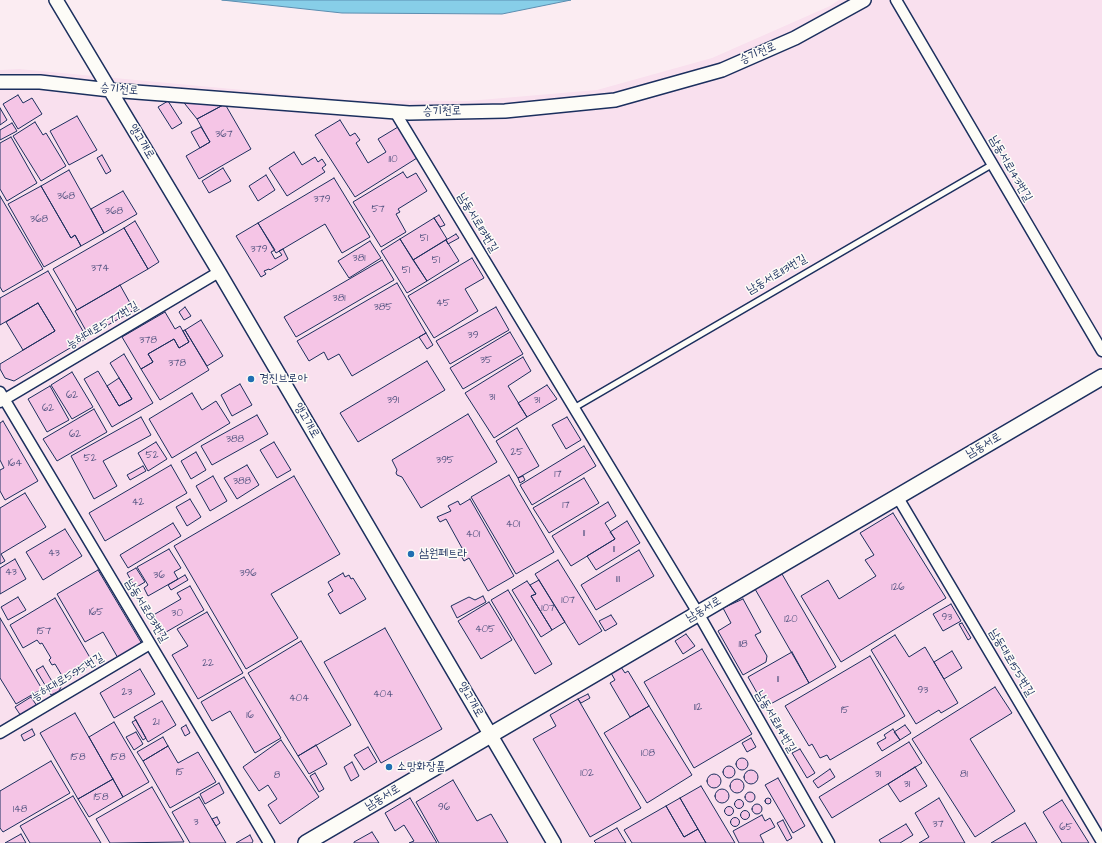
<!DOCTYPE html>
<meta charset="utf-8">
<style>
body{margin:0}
canvas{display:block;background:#fbecf2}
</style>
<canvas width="1102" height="843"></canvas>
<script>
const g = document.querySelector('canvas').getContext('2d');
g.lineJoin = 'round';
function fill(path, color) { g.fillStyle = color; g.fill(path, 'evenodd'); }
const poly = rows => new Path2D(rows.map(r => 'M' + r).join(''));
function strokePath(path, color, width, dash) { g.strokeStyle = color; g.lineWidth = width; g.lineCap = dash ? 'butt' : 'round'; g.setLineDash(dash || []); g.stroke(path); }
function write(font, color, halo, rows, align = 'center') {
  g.font = font + ' "Architects Daughter","Poor Story",sans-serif'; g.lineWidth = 3; g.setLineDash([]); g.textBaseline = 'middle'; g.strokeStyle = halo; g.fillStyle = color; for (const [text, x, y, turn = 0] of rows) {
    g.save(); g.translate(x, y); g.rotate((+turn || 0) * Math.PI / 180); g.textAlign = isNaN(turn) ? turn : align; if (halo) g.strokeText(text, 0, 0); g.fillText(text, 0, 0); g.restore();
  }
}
const built = poly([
 [839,0,1102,0,1102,843,0,843,0,70,19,69,349,100,468,101,597,90,712,58,830,6]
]);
const water = poly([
 [222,0,571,0,502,14,342,13,222,0]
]);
const building = poly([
 [18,95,23,103,32,98,42,114,18,129,3,104,18,95],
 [181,99,225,104,197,119,181,99],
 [168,101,182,123,172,129,158,107,168,101],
 [225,104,251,149,199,179,186,156,210,142,197,119,225,104],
 [0,108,7,120,0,125,0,108],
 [77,116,97,150,69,165,50,131,77,116],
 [340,120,350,136,355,133,360,140,356,143,368,163,386,152,378,139,398,127,417,158,355,197,315,135,340,120],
 [35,122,43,135,46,133,66,166,41,181,13,136,35,122],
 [12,123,17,131,0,140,0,130,12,123],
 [201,127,210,142,200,148,191,132,201,127],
 [11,137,37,183,7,201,0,189,0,143,11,137],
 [294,152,302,165,315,157,318,162,322,159,326,165,322,168,325,172,287,196,269,168,294,152],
 [102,155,111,171,106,174,97,158,102,155],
 [223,168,231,181,209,193,202,181,223,168],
 [69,170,104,233,81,246,75,235,71,238,41,186,69,170],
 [403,172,407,178,416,173,427,191,398,209,400,212,396,214,406,232,381,247,353,202,403,172],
 [266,175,275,190,258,201,249,186,266,175],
 [334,178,370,237,342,253,325,224,276,253,258,223,334,178],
 [41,186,71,238,75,235,81,246,44,267,8,204,41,186],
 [123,191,137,214,104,233,91,209,123,191],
 [0,196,43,269,3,292,0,287,0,196],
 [439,215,445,225,440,227,434,218,439,215],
 [434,218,447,239,413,260,400,239,434,218],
 [135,221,159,262,148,269,124,228,135,221],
 [258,223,275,250,271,252,275,259,282,255,279,251,283,249,288,259,270,270,269,269,264,271,266,274,261,277,236,236,258,223],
 [124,228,148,269,77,310,53,269,124,228],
 [456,234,459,238,448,244,446,240,456,234],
 [400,239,427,281,407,293,381,251,400,239],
 [446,240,459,261,427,281,413,260,446,240],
 [370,241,381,258,349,278,338,261,370,241],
 [472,258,484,278,465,289,478,311,434,338,408,296,472,258],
 [382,260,394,280,296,337,284,317,382,260],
 [48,271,87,338,14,381,5,378,0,369,0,364,55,331,38,303,0,325,0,298,48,271],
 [397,283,426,333,352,376,339,354,328,360,324,352,309,361,297,341,397,283],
 [120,285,134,310,89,336,75,311,120,285],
 [38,303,55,331,23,350,6,322,38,303],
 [185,307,191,316,184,320,179,312,185,307],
 [496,307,509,330,450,364,436,341,496,307],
 [165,312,175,329,180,326,189,342,179,348,174,339,148,354,153,362,141,369,122,337,165,312],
 [201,320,223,356,207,366,185,330,201,320],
 [185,330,209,370,160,400,141,369,153,362,148,354,174,339,179,348,189,342,183,331,185,330],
 [510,332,523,354,463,389,450,368,510,332],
 [426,333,433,345,427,349,419,337,426,333],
 [124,354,153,403,112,427,84,379,98,371,119,406,132,399,110,363,124,354],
 [523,357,531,371,508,386,527,417,494,438,465,393,523,357],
 [427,361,445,390,358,442,340,413,427,361],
 [72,372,93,407,72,419,51,385,72,372],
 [119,378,132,399,119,406,107,386,119,378],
 [240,384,252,405,232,416,221,395,240,384],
 [547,385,557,399,527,417,518,403,547,385],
 [50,386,69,420,47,432,28,399,50,386],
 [192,393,202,410,216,401,230,423,172,458,149,419,192,393],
 [94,409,107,432,57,461,43,439,94,409],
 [468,414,497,462,421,508,402,477,397,475,396,473,397,470,392,460,468,414],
 [257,415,268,434,212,465,201,446,257,415],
 [141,417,151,435,103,461,117,486,94,499,71,456,141,417],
 [567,417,581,440,566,449,552,425,567,417],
 [3,421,38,481,5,500,0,491,0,470,4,468,0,460,0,423,3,421],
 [517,428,539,466,518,478,496,441,517,428],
 [156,442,167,459,148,471,138,453,156,442],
 [274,442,291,470,277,478,260,450,274,442],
 [584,446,596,466,532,505,520,485,584,446],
 [196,452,206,470,191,479,181,461,196,452],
 [171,465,187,493,105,541,89,513,171,465],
 [247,465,259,485,237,499,224,478,247,465],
 [143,466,146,471,130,480,127,475,143,466],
 [509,475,554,552,516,574,471,497,509,475],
 [213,476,227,501,210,511,196,486,213,476],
 [294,476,340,554,271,594,298,638,246,669,174,546,294,476],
 [523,476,525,480,520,483,518,478,523,476],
 [584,478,599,503,549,533,533,508,584,478],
 [25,493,46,527,1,554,5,561,0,564,0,508,25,493],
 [190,499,201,517,187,526,176,507,190,499],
 [470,499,514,576,488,591,469,558,464,561,458,550,462,548,446,519,440,522,437,517,451,511,448,506,458,501,460,505,470,499],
 [608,502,616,516,605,523,615,539,571,566,552,536,608,502],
 [893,513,946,598,841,662,801,596,828,580,839,599,876,576,865,560,874,555,860,533,893,513],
 [627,521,640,543,596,570,587,556,615,539,610,532,627,521],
 [173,523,181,536,128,568,120,555,173,523],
 [65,529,82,556,43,580,26,552,65,529],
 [169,549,181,568,174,572,178,579,148,596,144,588,148,585,137,567,169,549],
 [639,550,654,576,596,610,581,585,639,550],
 [15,559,26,579,0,594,0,568,15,559],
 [558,560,602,631,579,645,535,574,558,560],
 [136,568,145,582,135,588,127,573,136,568],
 [98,570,142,644,118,658,103,632,85,642,57,594,98,570],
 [343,573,345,577,349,575,351,579,353,578,366,599,340,614,328,594,333,591,328,582,343,573],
 [782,574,836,667,809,683,755,589,782,574],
 [185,575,188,580,171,590,168,585,185,575],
 [539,580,565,622,552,630,531,596,536,594,530,585,539,580],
 [527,581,536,594,531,596,552,630,541,637,512,590,527,581],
 [190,586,204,610,161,635,150,617,181,599,177,593,190,586],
 [508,590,552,664,535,674,491,600,508,590],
 [483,596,486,602,457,618,451,606,469,597,475,600,483,596],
 [18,597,26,610,8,620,1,607,18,597],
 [55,598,92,661,86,665,87,667,71,677,69,675,64,679,55,664,52,665,49,660,51,658,42,643,40,644,37,640,23,648,10,625,55,598],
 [743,599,761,632,755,635,767,656,766,662,743,675,718,631,731,623,723,608,743,599],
 [489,602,512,640,481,659,458,621,489,602],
 [951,604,961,621,943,631,933,614,951,604],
 [207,612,243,673,198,699,172,655,188,646,177,629,207,612],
 [611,615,617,624,605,631,599,621,611,615],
 [0,618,42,689,16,704,0,678,0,618],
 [962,623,971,638,968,640,959,624,962,623],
 [385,628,442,729,381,763,324,662,385,628],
 [686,634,695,646,683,654,675,641,686,634],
 [895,635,909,657,925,647,958,703,941,713,939,710,916,724,871,650,895,635],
 [301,641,351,725,298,756,248,673,301,641],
 [702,649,752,734,694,768,644,682,702,649],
 [952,651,962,668,944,679,934,662,952,651],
 [792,652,809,683,765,707,748,677,792,652],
 [870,656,905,716,830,760,827,755,820,758,812,744,809,746,785,706,870,656],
 [43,666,53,683,55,681,58,682,61,687,59,691,51,695,36,670,43,666],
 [621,667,625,673,628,671,649,706,630,717,610,683,615,680,611,673,621,667],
 [140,669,155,694,114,718,100,693,140,669],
 [244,677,281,738,255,753,230,711,212,721,201,702,244,677],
 [995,687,1012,713,970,739,1015,811,975,837,912,739,995,687],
 [588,694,590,698,581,703,578,699,588,694],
 [31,697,37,706,21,716,15,707,31,697],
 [578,699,641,808,590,837,533,739,556,726,550,715,578,699],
 [162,701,176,725,148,742,134,717,162,701],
 [649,706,692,775,647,803,604,733,649,706],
 [75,713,113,779,78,799,40,733,75,713],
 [136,720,146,738,143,740,132,722,136,720],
 [114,722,149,782,123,797,89,737,114,722],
 [186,725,190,733,185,736,181,728,186,725],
 [905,725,911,733,900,740,894,732,905,725],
 [32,729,35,735,24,741,21,735,32,729],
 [893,729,900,740,882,751,877,743,886,738,884,735,893,729],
 [136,732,143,744,134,750,126,737,136,732],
 [163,737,168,746,143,761,137,752,163,737],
 [751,738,756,747,747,752,742,743,751,738],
 [281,740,319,797,280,824,268,805,277,799,268,785,259,791,243,767,281,740],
 [909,742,922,763,832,818,819,797,909,742],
 [316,745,327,764,309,774,298,756,316,745],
 [168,746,178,763,198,752,216,782,170,808,143,761,168,746],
 [368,747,377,762,364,770,354,755,368,747],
 [800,749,815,773,807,778,792,753,800,749],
 '736 764a6 6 0 1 1 12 0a6 6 0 1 1-12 0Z',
 [51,761,70,793,3,832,0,828,0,791,51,761],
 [352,762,359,776,351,781,344,767,352,762],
 '723 772a6 6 0 1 1 12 0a6 6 0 1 1-12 0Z',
 [915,767,927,786,900,802,888,784,915,767],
 [830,769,835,777,818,788,813,781,830,769],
 '744 777a7 7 0 1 1 14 0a7 7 0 1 1-14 0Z',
 [315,773,324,789,319,792,310,776,315,773],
 '707 781a7 7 0 1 1 14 0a7 7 0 1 1-14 0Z',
 [778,778,805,826,793,833,765,785,778,778],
 '730 786a7 7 0 1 1 14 0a7 7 0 1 1-14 0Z',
 [113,779,123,797,89,817,78,799,113,779],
 [453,780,477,821,491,814,508,843,439,843,416,802,453,780],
 [219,783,224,793,205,804,200,794,219,783],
 [701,786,735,843,706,843,680,798,701,786],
 [152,787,184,842,110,843,96,819,152,787],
 '715 796a7 7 0 1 1 14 0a7 7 0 1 1-14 0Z',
 '745 797a5 5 0 1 1 10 0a5 5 0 1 1-10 0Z',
 [73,796,101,843,30,843,20,826,73,796],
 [199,797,216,826,226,843,190,843,172,812,199,797],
 [410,798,437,843,409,843,414,841,404,825,395,831,385,813,410,798],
 [680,798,698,829,684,837,666,806,680,798],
 [939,798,965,843,919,843,929,837,915,813,939,798],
 '765 801a3 3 0 1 1 6 0a3 3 0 1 1-6 0Z',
 '734.5 804a4.5 4.5 0 1 1 9 0a4.5 4.5 0 1 1-9 0Z',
 [1062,800,1089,843,1062,843,1043,812,1062,800],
 '752 809a5 5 0 1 1 10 0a5 5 0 1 1-10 0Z',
 [666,806,684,837,698,829,706,843,632,843,624,830,666,806],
 '724.5 811a4.5 4.5 0 1 1 9 0a4.5 4.5 0 1 1-9 0Z',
 '740.5 815a4.5 4.5 0 1 1 9 0a4.5 4.5 0 1 1-9 0Z',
 [762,815,765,821,770,818,775,827,760,835,764,843,739,843,733,831,762,815],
 [217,817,220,823,216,826,212,819,217,817],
 '730.5 822a4.5 4.5 0 1 1 9 0a4.5 4.5 0 1 1-9 0Z',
 [783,820,792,838,787,841,777,823,783,820],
 [1025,823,1037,843,991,843,1025,823],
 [906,824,913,835,900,843,881,843,879,840,906,824],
 [617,828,626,843,596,843,594,841,617,828],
 [372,832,379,843,354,843,354,842,372,832],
 [21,834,26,843,5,843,21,834],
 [250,835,253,841,252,843,236,843,250,835]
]);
const service = poly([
 [574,408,993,164]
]);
const minor = poly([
 [896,0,1102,351],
 [395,112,698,613,829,843],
 [0,392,269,843],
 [0,402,219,272],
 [897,496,1102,842],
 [0,733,150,644]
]);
const tertiary = poly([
 [56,0,219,272,554,843],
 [0,82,40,82,110,90,409,113,505,111,615,100,722,70,795,38,864,0]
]);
const secondary = poly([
 [306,843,1102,377]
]);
const markers = [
 [251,379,4,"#1f6fb2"],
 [411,554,4,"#1f6fb2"],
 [389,767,4,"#1f6fb2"]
];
const numberNames = [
 ["367",224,135],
 ["110",393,160],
 ["368",66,197],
 ["379",322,200],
 ["57",378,210],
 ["368",114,212],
 ["368",39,220],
 ["51",424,239],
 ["379",259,250],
 ["381",359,259],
 ["51",436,261],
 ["374",100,269],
 ["51",406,271],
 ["381",339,299],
 ["45",443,304],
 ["385",383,308],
 ["39",473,336],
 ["378",148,341],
 ["35",486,361],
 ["378",177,364],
 ["62",72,396],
 ["31",492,398],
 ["391",393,401],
 ["31",537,401],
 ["62",48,409],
 ["62",75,435],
 ["388",235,440],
 ["25",517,453],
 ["52",152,456],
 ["52",90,459],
 ["395",445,461],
 ["164",15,464],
 ["17",558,475],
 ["388",242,482],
 ["42",138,503],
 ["17",566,506],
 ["401",513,525],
 ["11",584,534],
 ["401",473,535],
 ["11",614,550],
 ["43",54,554],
 ["43",11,573],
 ["396",248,574],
 ["36",159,576],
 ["111",618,580],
 ["126",898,588],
 ["107",568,601],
 ["107",548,609],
 ["165",96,613],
 ["30",177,614],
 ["93",947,618],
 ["120",791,620],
 ["405",485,630],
 ["157",44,632],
 ["118",743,645],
 ["22",208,664],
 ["11",778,680],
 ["93",923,691],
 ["23",127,693],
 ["404",383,695],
 ["404",299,699],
 ["112",698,708],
 ["15",845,711],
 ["16",250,716],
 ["21",156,723],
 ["108",648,754],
 ["158",78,758],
 ["158",118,758],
 ["15",180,773],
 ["102",587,774],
 ["31",878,775],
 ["81",964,775],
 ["8",277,776],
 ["31",907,785],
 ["158",101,798],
 ["96",444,808],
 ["148",20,810],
 ["3",196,823],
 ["37",938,825],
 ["65",1066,828]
];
const streetNames = [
 ["승기천로",758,54,-23],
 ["승기천로",119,90,5],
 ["승기천로",442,112,-1],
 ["앵고개로",141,142,59],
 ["남동서로143번길",1010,169,60],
 ["남동서로113번길",477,223,59],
 ["남동서로113번길",777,275,-30],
 ["능허대로577번길",103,326,-31],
 ["앵고개로",306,421,60],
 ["남동서로",984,446,-30],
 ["남동서로",704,610,-30],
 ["남동서로83번길",146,611,59],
 ["남동대로155번길",1011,663,59],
 ["능허대로595번길",68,678,-31],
 ["앵고개로",470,700,60],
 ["남동서로114번길",775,722,60],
 ["남동서로",383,798,-31]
];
const poiNames = [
 ["경진브로아",259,379],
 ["삼원페트라",419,554],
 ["소망화장품",397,767]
];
fill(built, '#f9e0ee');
fill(water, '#87cee8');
strokePath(water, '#5c8eb1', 1);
fill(building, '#f5c5e6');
strokePath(building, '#1b2f5e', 1);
strokePath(service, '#1b2f5e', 8);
strokePath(minor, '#1b2f5e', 13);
strokePath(tertiary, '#1b2f5e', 16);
strokePath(secondary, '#1b2f5e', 18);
strokePath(service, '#fdfcf7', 5);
strokePath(minor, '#fdfcf7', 10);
strokePath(tertiary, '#fdfcf7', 13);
strokePath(secondary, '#fdfcf7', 15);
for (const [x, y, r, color] of markers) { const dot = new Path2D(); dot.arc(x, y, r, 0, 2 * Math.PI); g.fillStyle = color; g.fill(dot); strokePath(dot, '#fdfcf7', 1.5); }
write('10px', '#525480', null, numberNames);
write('12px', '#1b2f5e', '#fdfcf7', streetNames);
write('12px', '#1b2f5e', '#fdfcf7', poiNames, 'left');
</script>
